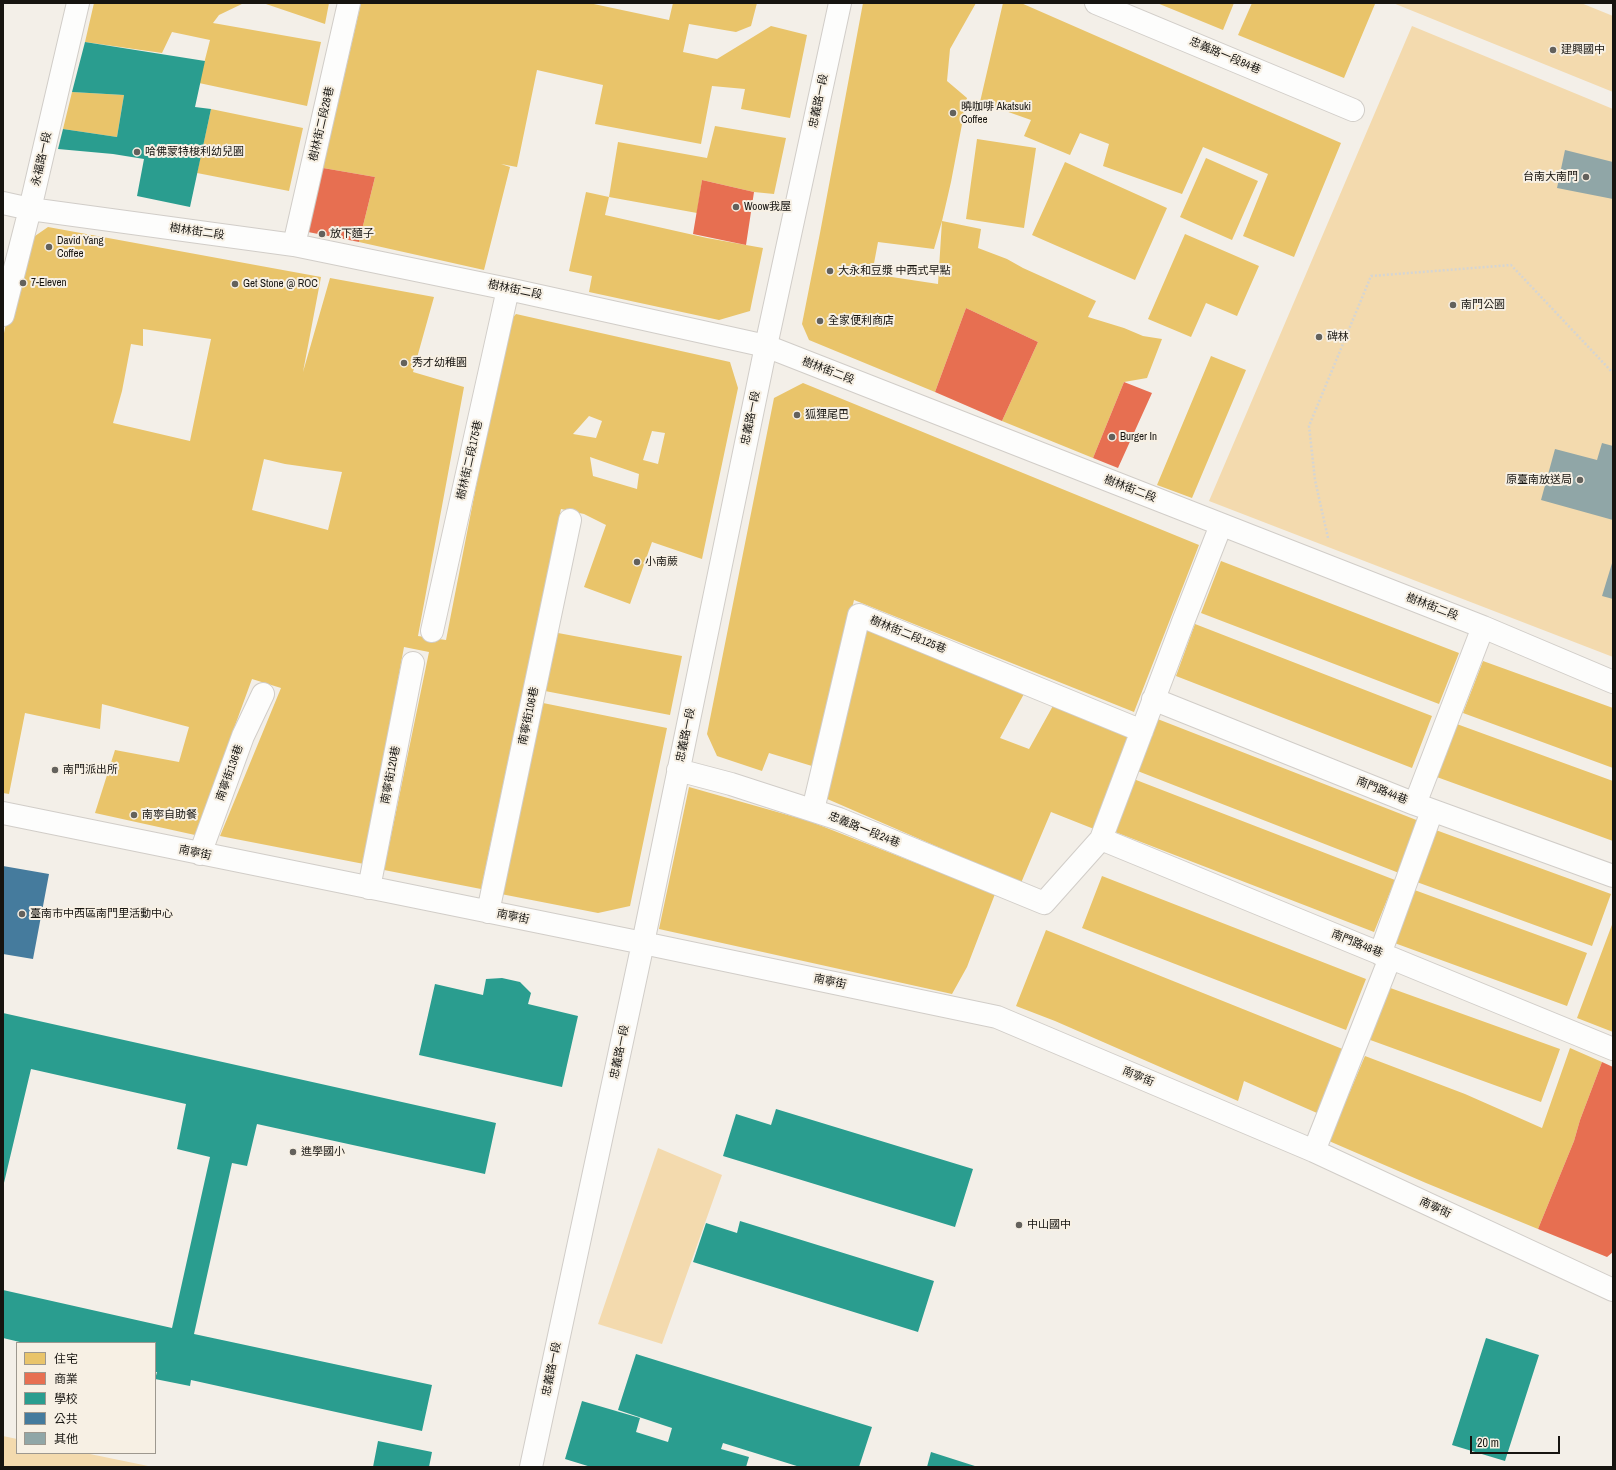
<!DOCTYPE html>
<meta charset="utf-8">
<style>
body{margin:0}
#map{position:relative;width:1616px;height:1470px;overflow:hidden;background:#f3efe8;font-family:"Archivo Narrow","Noto Sans TC",sans-serif}
canvas{display:block}
.frame{position:absolute;inset:0;border:4px solid #161410;pointer-events:none}
.legend{position:absolute;left:16px;top:1342px;width:140px;height:112px;box-sizing:border-box;background:#f7f0e4;border:1px solid #9d988f;margin:0;padding:5px 7px;list-style:none;font-size:12px;color:#161410}
.legend li{display:flex;align-items:center;gap:8px;height:20px}
.legend b{width:20px;border:1px solid #9d988f}
.scale{position:absolute;left:1470px;top:1436px;width:90px;height:18px;box-sizing:border-box;border:2px solid #161410;border-top:0;padding-left:5px;font-size:12px;line-height:14px;white-space:nowrap;color:#161410;-webkit-text-stroke:3px #f7f0e4;paint-order:stroke}
</style>
<div id="map">
<canvas width="1616" height="1470"></canvas>
<div class="frame"></div>
<ul class="legend">
<li><b style="height:11px;background:#e9c46a"></b>住宅</li>
<li><b style="height:11px;background:#e76f51"></b>商業</li>
<li><b style="height:11px;background:#2a9d8f"></b>學校</li>
<li><b style="height:11px;background:#457b9d"></b>公共</li>
<li><b style="height:11px;background:#90a6a7"></b>其他</li>
</ul>
<div class="scale">20 m</div>
</div>
<script>
const g = document.querySelector('canvas').getContext('2d');
g.lineJoin = 'round';
function fill(path, color) { g.fillStyle = color; g.fill(path, 'evenodd'); }
const poly = rows => new Path2D(rows.map(r => 'M' + r).join(''));
function strokePath(path, color, width, dash) { g.strokeStyle = color; g.lineWidth = width; g.lineCap = dash ? 'butt' : 'round'; g.setLineDash(dash || []); g.stroke(path); }
function write(font, color, halo, rows, align = 'center') {
  g.font = font + ' "Archivo Narrow","Noto Sans TC",sans-serif'; g.lineWidth = 4; g.setLineDash([]); g.textBaseline = 'middle'; g.strokeStyle = halo; g.fillStyle = color; for (const [text, x, y, turn = 0] of rows) {
    g.save(); g.translate(x, y); g.rotate((+turn || 0) * Math.PI / 180); g.textAlign = isNaN(turn) ? turn : align; if (halo) g.strokeText(text, 0, 0); g.fillText(text, 0, 0); g.restore();
  }
}
const green = poly([
 [1393,3,1581,3,1613,16,1613,92],
 [1412,26,1613,109,1613,657,1209,501],
 [658,1148,722,1175,662,1344,598,1324],
 [3,1436,17,1439,17,1453,85,1453,153,1467,3,1467]
]);
const homes = poly([
 [94,3,244,3,219,15,213,23,321,42,307,106,199,83,210,40,172,32,162,53,85,42],
 [263,3,329,3,325,24],
 [361,3,589,3,669,20,673,3,757,3,751,26,736,32,689,24,683,52,717,59,771,26,807,35,790,118,741,109,745,89,712,86,701,144,595,124,603,85,537,70,517,167,501,164,510,167,484,270,359,242,375,177,323,168],
 [863,3,976,3,950,49,947,81,967,98,951,182,942,221,981,229,978,248,1007,259,1023,268,1096,301,1088,317,1124,328,1143,336,1162,339,1147,378,1124,382,1093,458,1002,421,1038,342,966,308,935,392,809,340,802,324,820,233],
 [942,221,938,284,872,274,878,242,934,249],
 [1003,3,1021,3,1341,143,1294,257,1243,236,1268,174,1203,147,1182,194,1103,166,1109,144,1080,133,1070,155,1024,136,1031,120,980,102],
 [1157,3,1234,3,1223,30],
 [1252,3,1372,3,1375,4,1344,78,1238,35],
 [72,92,124,95,117,137,63,129],
 [211,109,303,128,289,191,197,173],
 [715,126,786,138,774,194,754,192,702,180,697,213,609,197,618,142,707,158],
 [977,139,1036,148,1024,228,966,219],
 [1206,158,1258,181,1232,240,1180,217],
 [1065,162,1167,208,1135,280,1032,235],
 [586,192,609,197,605,215,707,238,763,248,750,311,719,320,589,292,592,276,569,271],
 [48,227,321,277,303,372,330,278,434,297,413,372,464,387,418,636,446,640,508,323,516,314,730,362,738,388,702,559,652,542,630,604,584,587,606,525,584,514,561,509,481,889,384,870,429,652,404,647,364,864,220,836,281,688,252,679,195,835,95,813,115,750,179,762,189,727,102,704,100,729,25,713,9,794,3,793,3,338,22,245],
 [143,329,211,339,190,441,113,423,122,391,131,344,143,346],
 [589,416,602,421,596,438,573,434],
 [652,431,665,433,658,464,643,460],
 [590,457,639,474,637,489,593,476],
 [264,459,285,464,342,472,328,530,252,510],
 [1185,234,1259,266,1237,316,1206,303,1191,337,1148,319],
 [1211,356,1246,370,1192,498,1157,485],
 [803,383,1199,545,1134,712,854,600,825,720,812,766,769,753,762,771,717,756,707,734,774,398],
 [1221,561,1459,653,1439,704,1201,613],
 [1195,624,1432,716,1412,768,1176,676],
 [866,628,1025,692,1000,738,1029,749,1054,704,1130,734,1094,829,1051,812,1021,883,825,798],
 [558,633,682,656,670,715,545,691],
 [1483,661,1613,708,1613,768,1463,713],
 [543,703,667,728,630,906,598,913,501,894],
 [1155,718,1419,821,1399,873,1135,770],
 [1454,723,1613,781,1613,841,1434,776],
 [1131,778,1395,880,1374,932,1110,830],
 [689,787,809,821,995,894,967,967,952,994,659,929],
 [1433,829,1611,894,1592,946,1414,881],
 [1102,876,1366,979,1346,1030,1082,928],
 [1409,888,1587,953,1567,1006,1389,941],
 [1613,922,1613,1032,1577,1018],
 [1046,930,1345,1050,1317,1113,1244,1081,1238,1101,1055,1021,1016,1006],
 [1382,985,1560,1049,1541,1102,1362,1037],
 [1570,1048,1602,1062,1580,1120,1574,1141,1538,1229,1426,1183,1329,1141,1365,1056,1465,1094,1542,1128]
]);
const shops = poly([
 [323,168,375,177,359,242,308,232],
 [702,180,754,192,746,245,693,234],
 [966,308,1038,342,1002,421,935,392],
 [1124,382,1152,393,1118,468,1093,458],
 [1602,1062,1613,1067,1613,1252,1607,1257,1538,1229,1574,1141,1580,1120]
]);
const schools = poly([
 [85,42,205,61,195,107,211,109,190,207,137,196,144,159,113,154,58,149,63,129,117,137,124,95,72,92],
 [502,978,520,982,531,993,528,1004,578,1016,562,1087,419,1055,435,984,483,995,486,979],
 [3,1013,496,1123,485,1174,257,1124,247,1166,232,1163,194,1334,432,1385,422,1431,191,1380,190,1386,155,1379,157,1372,155,1372,155,1343,24,1343,3,1338,3,1290,172,1328,210,1157,177,1149,186,1104,31,1069,3,1187],
 [776,1109,973,1169,955,1227,723,1156,736,1114,771,1125],
 [740,1221,934,1281,918,1332,693,1262,706,1223,737,1233],
 [1486,1338,1539,1355,1505,1461,1452,1445],
 [636,1354,872,1427,859,1467,800,1467,723,1443,721,1449,749,1457,746,1467,591,1467,565,1459,582,1401,640,1418,636,1432,668,1442,672,1428,618,1410],
 [378,1441,432,1452,429,1467,373,1467],
 [931,1452,978,1467,927,1467]
]);
const public = poly([
 [3,866,49,874,33,959,3,954]
]);
const building = poly([
 [1565,150,1613,162,1613,199,1557,188],
 [1602,443,1613,446,1613,520,1541,500,1555,449,1597,460],
 [1613,560,1613,599,1602,596]
]);
const path = poly([
 [1328,538,1315,480,1309,426,1371,276,1511,265,1613,373]
]);
const minor = poly([
 [1096,3,1353,110],
 [3,203,30,209,294,245,508,289,766,346,1483,627,1613,682],
 [294,245,349,3],
 [3,315,30,209,78,3],
 [432,631,508,289],
 [1153,699,1415,804,1613,876],
 [678,770,731,784,839,819,1044,903,1101,839,1183,622,1221,525],
 [1415,804,1483,627],
 [813,810,859,615,1142,731],
 [3,813,643,943,997,1017,1314,1151,1613,1290],
 [1101,839,1613,1049],
 [200,854,243,736,263,694],
 [369,888,413,663],
 [488,912,570,520],
 [1380,954,1432,811],
 [1314,1151,1390,958],
 [531,1467,643,943,766,346,840,3]
]);
const markers = [
 [1553,50,4,"#63615c"],
 [953,113,4,"#63615c"],
 [137,152,4,"#63615c"],
 [1586,177,4,"#63615c"],
 [736,207,4,"#63615c"],
 [322,234,4,"#63615c"],
 [49,247,4,"#63615c"],
 [830,271,4,"#63615c"],
 [23,283,4,"#63615c"],
 [235,284,4,"#63615c"],
 [1453,305,4,"#63615c"],
 [820,321,4,"#63615c"],
 [1319,337,4,"#63615c"],
 [404,363,4,"#63615c"],
 [797,415,4,"#63615c"],
 [1112,437,4,"#63615c"],
 [1580,480,4,"#63615c"],
 [637,562,4,"#63615c"],
 [55,770,4,"#63615c"],
 [134,815,4,"#63615c"],
 [22,914,4,"#63615c"],
 [293,1152,4,"#63615c"],
 [1019,1225,4,"#63615c"]
];
const poiNames = [
 ["建興國中",1561,50],
 ["曉咖啡 Akatsuki",961,107],
 ["Coffee",961,120],
 ["哈佛蒙特梭利幼兒園",145,152],
 ["台南大南門",1578,177,"right"],
 ["Woow我屋",744,207],
 ["放下麵子",330,234],
 ["David Yang",57,241],
 ["Coffee",57,254],
 ["大永和豆漿 中西式早點",838,271],
 ["7-Eleven",31,283],
 ["Get Stone @ ROC",243,284],
 ["南門公園",1461,305],
 ["全家便利商店",828,321],
 ["碑林",1327,337],
 ["秀才幼稚園",412,363],
 ["狐狸尾巴",805,415],
 ["Burger In",1120,437],
 ["原臺南放送局",1572,480,"right"],
 ["小南蕨",645,562],
 ["南門派出所",63,770],
 ["南寧自助餐",142,815],
 ["臺南市中西區南門里活動中心",30,914],
 ["進學國小",301,1152],
 ["中山國中",1027,1225]
];
const streetNames = [
 ["忠義路一段84巷",1225,56,23],
 ["忠義路一段",819,101,-78],
 ["樹林街二段28巷",322,124,-77],
 ["永福路一段",42,159,-77],
 ["樹林街二段",197,232,8],
 ["樹林街二段",515,290,12],
 ["樹林街二段",828,371,21],
 ["忠義路一段",751,418,-78],
 ["樹林街二段175巷",470,460,-77],
 ["樹林街二段",1130,489,21],
 ["樹林街二段",1432,607,21],
 ["樹林街二段125巷",908,635,22],
 ["南寧街106巷",529,716,-78],
 ["忠義路一段",686,735,-78],
 ["南寧街136巷",230,773,-70],
 ["南寧街120巷",391,775,-79],
 ["南門路44巷",1382,791,22],
 ["忠義路一段24巷",864,830,22],
 ["南寧街",195,853,12],
 ["南寧街",513,917,11],
 ["南門路48巷",1357,944,22],
 ["南寧街",830,982,12],
 ["忠義路一段",620,1052,-78],
 ["南寧街",1138,1077,23],
 ["南寧街",1435,1208,25],
 ["忠義路一段",552,1369,-78]
];
fill(green, '#f3daae');
fill(homes, '#e9c46a');
fill(shops, '#e76f51');
fill(schools, '#2a9d8f');
fill(public, '#457b9d');
fill(building, '#90a6a7');
strokePath(minor, '#d1cdc8', 24);
strokePath(path, '#d5d5d3', 2.5, [2, 2]);
strokePath(minor, '#fdfdfc', 22);
for (const [x, y, r, color] of markers) { const dot = new Path2D(); dot.arc(x, y, r, 0, 2 * Math.PI); g.fillStyle = color; g.fill(dot); strokePath(dot, '#f7f0e4', 1.5); }
write('11px', '#161410', '#f7f0e4', poiNames, 'left');
write('11px', '#161410', '#f7f0e4', streetNames);
</script>
